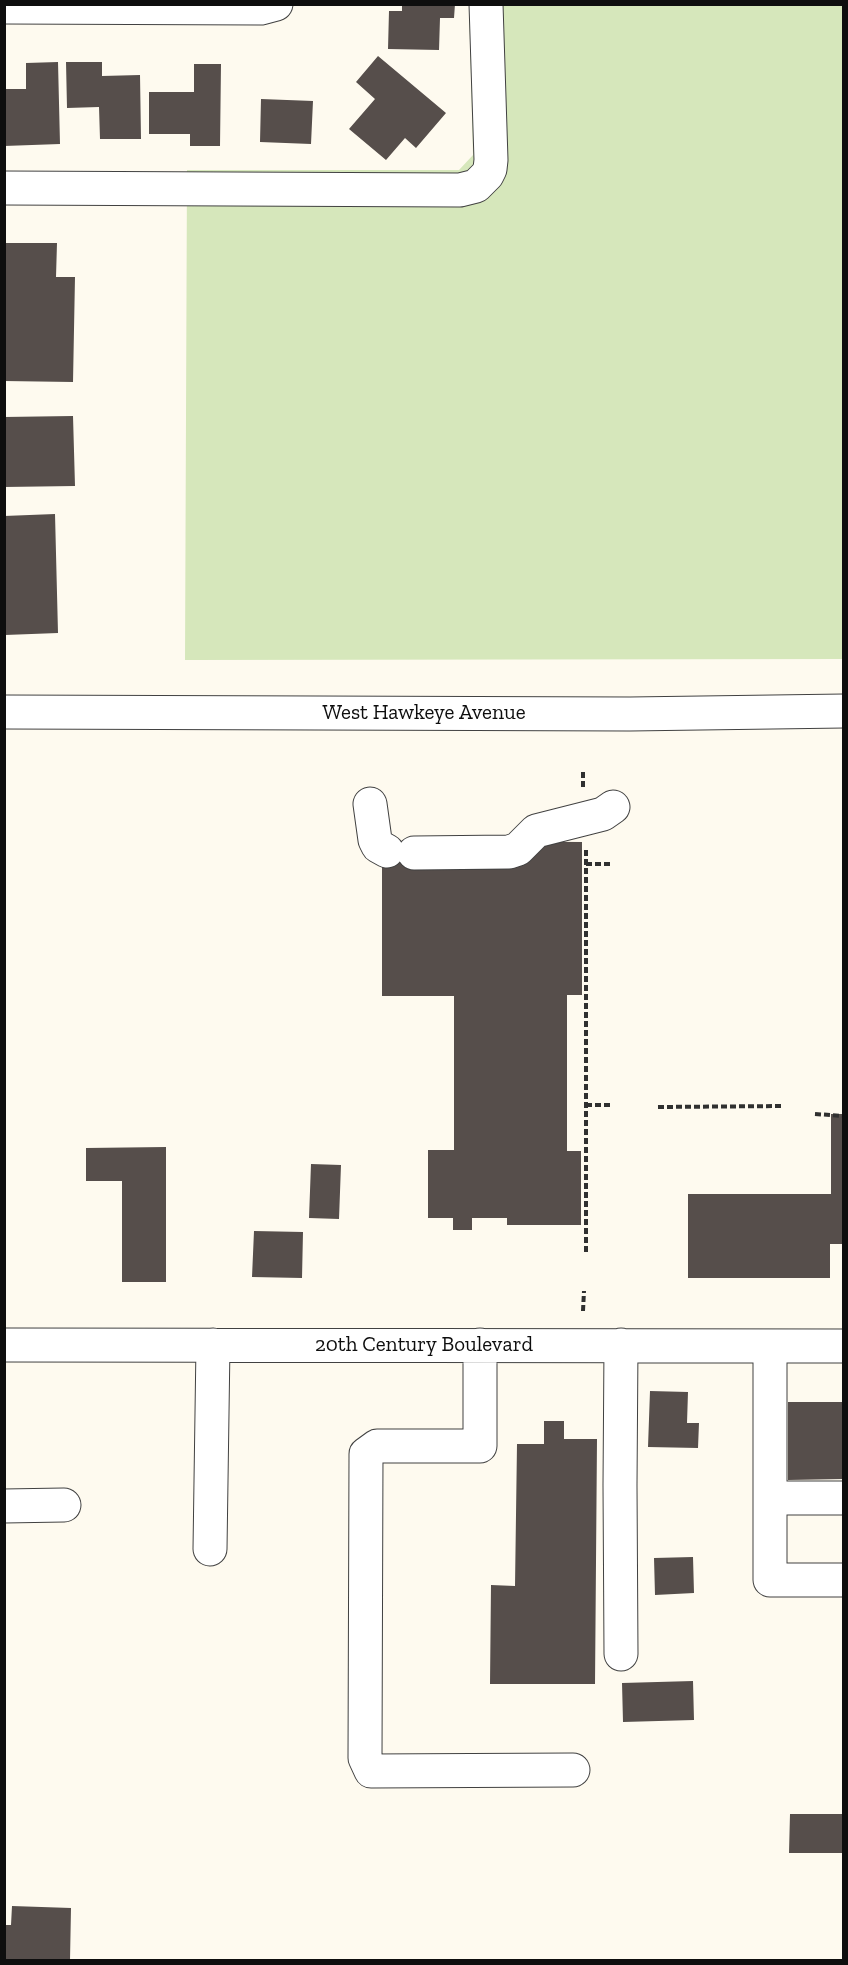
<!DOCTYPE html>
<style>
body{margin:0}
#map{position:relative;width:848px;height:1965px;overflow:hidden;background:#fefaef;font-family:"Zilla Slab",serif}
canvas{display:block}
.frame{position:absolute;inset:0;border:6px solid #0e0e0e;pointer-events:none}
</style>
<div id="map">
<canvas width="848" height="1965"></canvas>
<div class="frame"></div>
</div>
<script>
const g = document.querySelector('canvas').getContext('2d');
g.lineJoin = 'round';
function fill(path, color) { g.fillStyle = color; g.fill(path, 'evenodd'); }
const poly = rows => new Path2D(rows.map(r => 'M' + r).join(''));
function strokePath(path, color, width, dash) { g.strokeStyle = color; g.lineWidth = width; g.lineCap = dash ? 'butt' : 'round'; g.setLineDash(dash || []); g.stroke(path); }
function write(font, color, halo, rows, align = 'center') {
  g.font = font + ' "Zilla Slab",serif'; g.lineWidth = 6; g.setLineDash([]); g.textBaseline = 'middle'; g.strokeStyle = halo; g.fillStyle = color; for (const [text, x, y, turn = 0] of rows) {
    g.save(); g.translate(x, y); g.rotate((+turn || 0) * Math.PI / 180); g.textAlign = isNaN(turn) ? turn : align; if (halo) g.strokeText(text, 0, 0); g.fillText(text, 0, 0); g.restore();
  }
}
const green = poly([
 [469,5,843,5,843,659,185,660,187,170,459,170,473,155]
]);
const building = poly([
 [402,4,455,4,454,18,440,18,439,50,388,49,389,11,402,11],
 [378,56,446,113,416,148,405,138,386,160,349,129,375,99,356,82],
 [58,62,60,144,4,146,4,89,26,89,26,63],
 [66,62,102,62,102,76,140,75,141,139,100,139,99,107,67,108],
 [194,64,221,64,220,146,190,146,190,134,149,134,149,92,194,92],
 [261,99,313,101,311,144,260,142],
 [4,243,57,243,56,277,75,277,73,382,4,381],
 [73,416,75,486,4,487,4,417],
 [55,514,58,633,5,635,4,516],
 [387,841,582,842,582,995,567,995,567,1151,581,1151,581,1225,507,1225,507,1218,472,1218,472,1230,453,1230,453,1218,428,1218,428,1150,454,1150,454,996,382,996,382,861],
 [831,1114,844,1114,844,1244,830,1244,830,1278,688,1278,688,1194,831,1194],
 [166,1147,166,1282,122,1282,122,1181,86,1181,86,1148],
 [311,1164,341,1165,339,1219,309,1218],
 [254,1231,303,1232,302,1278,252,1277],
 [650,1391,688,1392,687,1423,699,1423,698,1448,648,1447],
 [788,1402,844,1402,844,1479,788,1480],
 [544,1421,564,1421,564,1439,597,1439,595,1684,490,1684,491,1585,515,1586,517,1444,544,1444],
 [693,1557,694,1593,655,1595,654,1558],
 [693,1681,694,1720,623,1722,622,1683],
 [790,1814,844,1814,844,1853,789,1853],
 [12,1906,71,1908,70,1960,4,1959,4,1925,11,1925]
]);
const path = poly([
 [583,787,583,769],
 [586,850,586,1254],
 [586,864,612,864],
 [586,1105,611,1105],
 [658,1107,783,1106],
 [815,1114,844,1116],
 [583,1311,584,1291]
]);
const minor = poly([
 [4,7,261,8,276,4],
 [4,188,460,190,476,186,487,175,490,169,491,160,486,4],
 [4,712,630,714,844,711],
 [370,804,375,840,378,846,387,851],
 [414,853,509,852,518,849,536,831,603,814,613,807],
 [4,1345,844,1346],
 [480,1345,480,1446,377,1446,366,1454,365,1758,371,1771,573,1770],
 [621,1345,620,1485,621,1654],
 [770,1346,770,1580,844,1580],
 [770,1498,844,1498],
 [4,1506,64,1505],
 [210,1549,213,1345]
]);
const streetNames = [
 ["West Hawkeye Avenue",424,713],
 ["20th Century Boulevard",424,1345]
];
fill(green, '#d6e7bb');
fill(building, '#564e4b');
strokePath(minor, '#414141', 35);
strokePath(path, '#303030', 4, [6, 3]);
strokePath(minor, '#fff', 33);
write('21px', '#0e0e0e', '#fff', streetNames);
</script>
